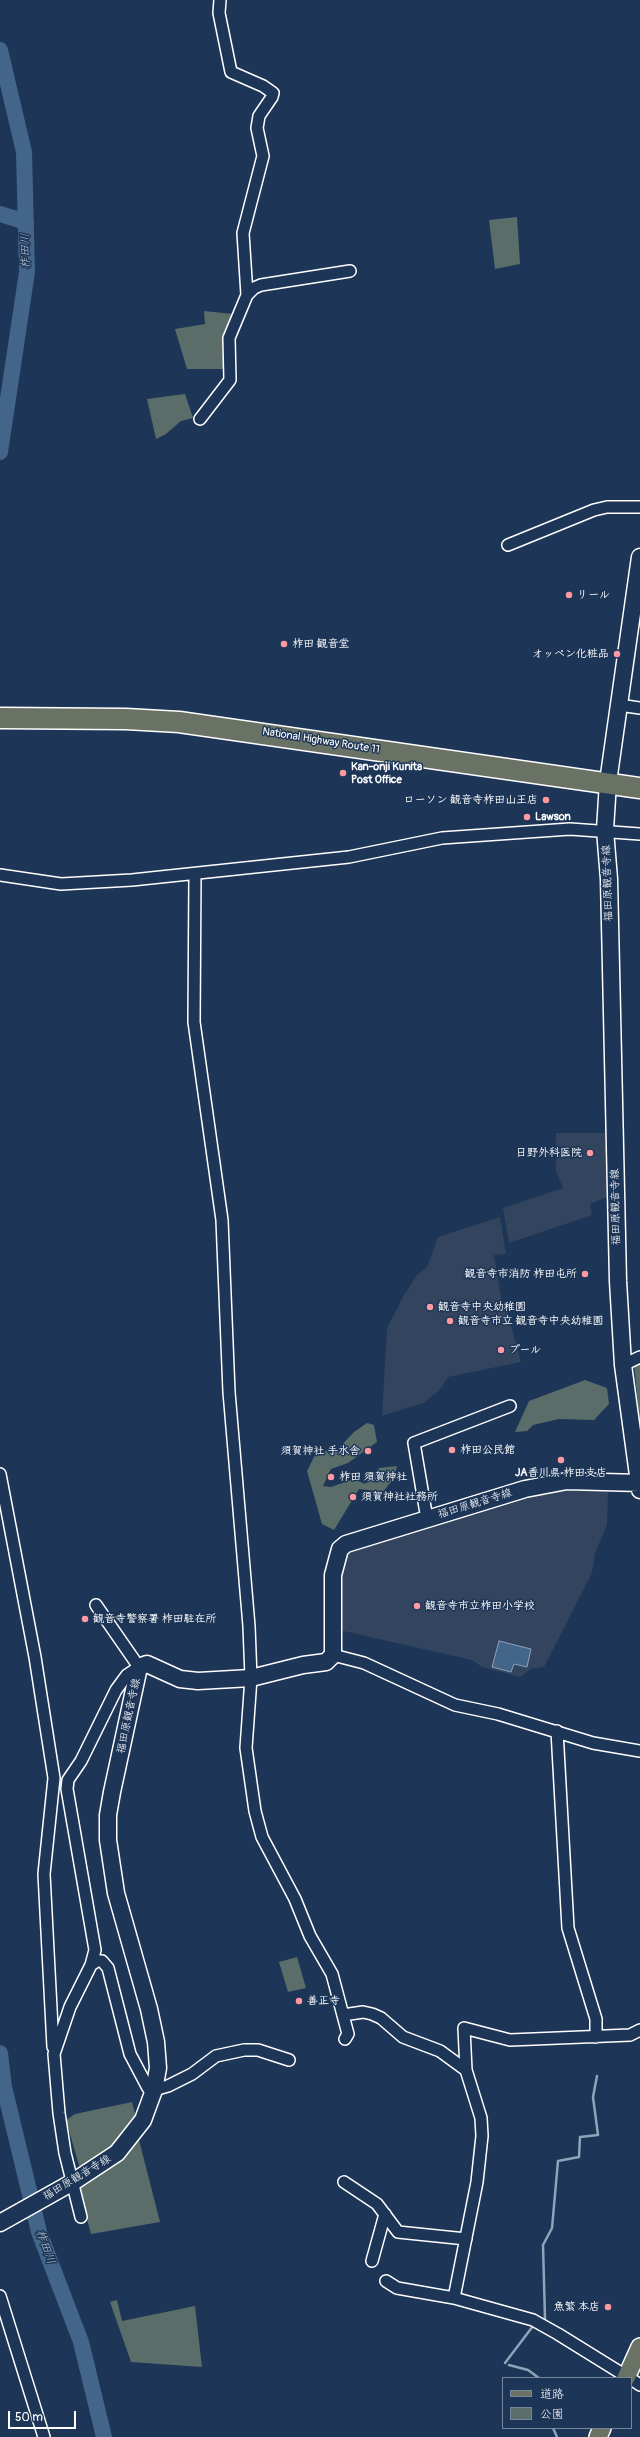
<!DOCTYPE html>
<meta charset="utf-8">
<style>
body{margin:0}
#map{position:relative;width:640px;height:2437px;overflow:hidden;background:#1d3557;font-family:Pangolin,"Klee One",sans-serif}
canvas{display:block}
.legend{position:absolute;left:502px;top:2377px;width:130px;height:52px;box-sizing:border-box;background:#1d3557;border:1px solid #77869a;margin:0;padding:5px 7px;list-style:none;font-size:12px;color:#fff}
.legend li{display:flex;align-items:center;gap:8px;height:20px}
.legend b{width:20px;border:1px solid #77869a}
.scale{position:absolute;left:8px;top:2411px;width:68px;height:18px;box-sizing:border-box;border:2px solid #fff;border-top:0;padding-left:5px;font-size:12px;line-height:14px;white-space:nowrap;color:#fff;-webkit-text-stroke:3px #1d3557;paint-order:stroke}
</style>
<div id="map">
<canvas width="640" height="2437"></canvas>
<ul class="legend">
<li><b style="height:5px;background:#6a7266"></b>道路</li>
<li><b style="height:11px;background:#5a6d69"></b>公園</li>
</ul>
<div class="scale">50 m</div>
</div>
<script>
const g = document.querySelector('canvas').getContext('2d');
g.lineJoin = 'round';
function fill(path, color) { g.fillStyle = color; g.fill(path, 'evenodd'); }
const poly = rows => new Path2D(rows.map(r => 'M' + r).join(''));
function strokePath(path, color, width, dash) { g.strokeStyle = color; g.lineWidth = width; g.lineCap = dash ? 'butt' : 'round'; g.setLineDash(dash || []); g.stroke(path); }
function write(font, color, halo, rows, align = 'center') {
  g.font = font + ' Pangolin,"Klee One",sans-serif'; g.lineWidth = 3; g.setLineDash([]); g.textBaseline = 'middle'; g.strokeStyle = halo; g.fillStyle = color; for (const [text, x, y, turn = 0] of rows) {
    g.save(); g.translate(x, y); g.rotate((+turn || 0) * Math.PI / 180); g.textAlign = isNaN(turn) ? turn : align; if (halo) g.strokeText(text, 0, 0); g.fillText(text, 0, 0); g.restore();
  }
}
const built = poly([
 [556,1133,608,1133,609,1196,590,1204,592,1215,509,1243,503,1208,563,1188,556,1171],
 [500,1217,506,1254,494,1255,502,1303,505,1303,521,1362,448,1377,439,1391,423,1403,382,1416,387,1328,404,1295,417,1275,427,1267,438,1237],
 [590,1490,608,1492,607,1525,595,1553,592,1573,544,1667,531,1669,520,1677,482,1667,472,1660,339,1630,343,1563,348,1554,383,1541,550,1492]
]);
const green = poly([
 [517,217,520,264,495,269,489,220],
 [204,311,233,314,223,340,225,369,187,369,175,329,205,324],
 [185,394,193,418,181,421,166,434,156,439,147,399],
 [640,1362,640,1425,634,1364],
 [585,1380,607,1388,609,1404,594,1420,559,1419,533,1425,527,1431,515,1432,529,1401],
 [367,1423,374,1425,377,1442,348,1463,331,1469,323,1486,331,1487,354,1479,365,1484,379,1468,397,1466,394,1478,383,1492,359,1489,334,1530,322,1524,307,1471,316,1453,338,1449,354,1432],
 [297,1957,306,1988,288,1992,279,1962],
 [132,2102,136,2118,121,2138,107,2152,80,2169,66,2120,75,2114],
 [139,2140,160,2222,91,2234,79,2188,123,2158],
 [117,2300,122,2321,195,2306,202,2367,131,2362,110,2302]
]);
const water = poly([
 [499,1641,531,1649,527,1667,514,1664,511,1672,492,1667,499,1641]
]);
const stream = poly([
 [545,2319,543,2245,552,2228,558,2161,579,2157,580,2137,598,2135,593,2097,597,2076],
 [505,2363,533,2326],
 [509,2365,528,2370,539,2378],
 [553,2428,557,2437]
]);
const river = poly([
 [0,50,24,152,27,272,0,452],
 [0,214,26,222],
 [0,2053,4,2087,39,2232,81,2342,104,2437]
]);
const street = poly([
 [247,295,254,288,261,285,350,271],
 [200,419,230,380,229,338,247,295,243,233,263,156,257,128,259,116,272,97,273,93,263,86,231,72,219,13,220,0],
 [508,545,594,510,607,507,640,507],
 [619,705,640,708],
 [195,874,194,1022,222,1220,229,1392,249,1626,251,1678,246,1748,255,1811,262,1837,295,1899,310,1936,332,1974,348,2034,345,2039],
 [0,875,61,884,132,880,349,857,442,838,570,829,640,834],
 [623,1365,640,1357],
 [0,1474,35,1657,54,1778,44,1874,53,2047],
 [427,1519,414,1443,510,1406],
 [333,1655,364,1663,455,1705,498,1714,593,1743,640,1751],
 [557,1731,568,1928,596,2019,596,2037],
 [91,1965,97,1961,102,1961,108,1968,130,2054,148,2088,154,2090,168,2086,192,2074,216,2056,244,2050,258,2050,289,2060],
 [343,2015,363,2012,372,2014,381,2018,403,2037,440,2051,466,2070],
 [344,2182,377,2204,398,2232,466,2239],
 [81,2217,65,2153,59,2113,54,2054,70,2007,91,1965,95,1950,67,1789,68,1780,81,1761,116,1690,127,1675,139,1667,96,1605],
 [372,2261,385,2214],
 [386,2281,397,2288,454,2298,533,2320,558,2334,629,2378],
 [0,2296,44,2437],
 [454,2298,477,2182,482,2136,481,2118,466,2070,464,2028,510,2040,630,2035,640,2030],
 [631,2379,640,2385]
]);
const secondary = poly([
 [640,557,608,782,605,830,609,879,618,1281,623,1365,640,1490],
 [0,2223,73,2182,117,2153,143,2120,154,2090,158,2068,156,2042,149,2009,116,1893,108,1840,108,1815,112,1792,139,1667,147,1664,180,1679,198,1681,251,1678,303,1665,326,1662,333,1655,333,1575,340,1549,346,1544,525,1489,567,1481,640,1483]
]);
const primary = poly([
 [626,2378,640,2347],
 [598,2437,602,2428]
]);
const highway = poly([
 [0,718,126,719,179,722,640,788]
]);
const markers = [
 [569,595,4,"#ff9aa2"],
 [284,644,4,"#ff9aa2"],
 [617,654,4,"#ff9aa2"],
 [343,773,4,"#ff9aa2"],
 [546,800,4,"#ff9aa2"],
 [527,817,4,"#ff9aa2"],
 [590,1153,4,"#ff9aa2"],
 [585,1274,4,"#ff9aa2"],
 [430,1307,4,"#ff9aa2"],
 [450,1321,4,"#ff9aa2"],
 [501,1350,4,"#ff9aa2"],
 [452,1450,4,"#ff9aa2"],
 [368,1451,4,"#ff9aa2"],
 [561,1460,4,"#ff9aa2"],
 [331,1477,4,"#ff9aa2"],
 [353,1497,4,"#ff9aa2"],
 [417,1606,4,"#ff9aa2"],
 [85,1619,4,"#ff9aa2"],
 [299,2001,4,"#ff9aa2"],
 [608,2307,4,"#ff9aa2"]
];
const poiNames = [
 ["リール",577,595],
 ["柞田 観音堂",292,644],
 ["オッペン化粧品",609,654,"right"],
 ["Kan-onji Kunita",351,767],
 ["Post Office",351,780],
 ["ローソン 観音寺柞田山王店",538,800,"right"],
 ["Lawson",535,817],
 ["日野外科医院",582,1153,"right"],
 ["観音寺市消防 柞田屯所",577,1274,"right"],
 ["観音寺中央幼稚園",438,1307],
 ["観音寺市立 観音寺中央幼稚園",458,1321],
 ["プール",509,1350],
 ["柞田公民館",460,1450],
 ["須賀神社 手水舎",360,1451,"right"],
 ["JA香川県 柞田支店",561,1473,"center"],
 ["柞田 須賀神社",339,1477],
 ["須賀神社社務所",361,1497],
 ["観音寺市立柞田小学校",425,1606],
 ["観音寺警察署 柞田駐在所",93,1619],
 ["善正寺",307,2001],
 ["魚繁 本店",600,2307,"right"]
];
const streetNames = [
 ["National Highway Route 11",321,741,9],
 ["福田原観音寺線",608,883,-92],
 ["福田原観音寺線",616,1207,-91],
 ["福田原観音寺線",475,1504,-17],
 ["福田原観音寺線",129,1716,-78],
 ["福田原観音寺線",77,2178,-31]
];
const waterNames = [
 ["柞田川",26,251,-91],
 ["柞田川",45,2247,70]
];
fill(built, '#33445e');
fill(green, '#5a6d69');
fill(water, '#44658a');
strokePath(water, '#8fa3b9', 1);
strokePath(stream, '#8fa3b9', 2.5);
strokePath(river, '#44658a', 16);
strokePath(street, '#fff', 14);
strokePath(secondary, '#fff', 19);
strokePath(primary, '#fff', 20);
strokePath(highway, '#fff', 23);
strokePath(street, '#1d3557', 11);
strokePath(secondary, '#1d3557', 16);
strokePath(primary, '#6a7266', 17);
strokePath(highway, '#6a7266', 20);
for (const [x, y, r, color] of markers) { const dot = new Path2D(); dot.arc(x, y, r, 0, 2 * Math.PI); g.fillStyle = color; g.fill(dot); strokePath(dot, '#1d3557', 1.5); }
write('bold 11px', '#fff', '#1d3557', poiNames, 'left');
write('11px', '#fff', '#1d3557', streetNames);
write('italic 12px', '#b4c1d0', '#1d3557', waterNames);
</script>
